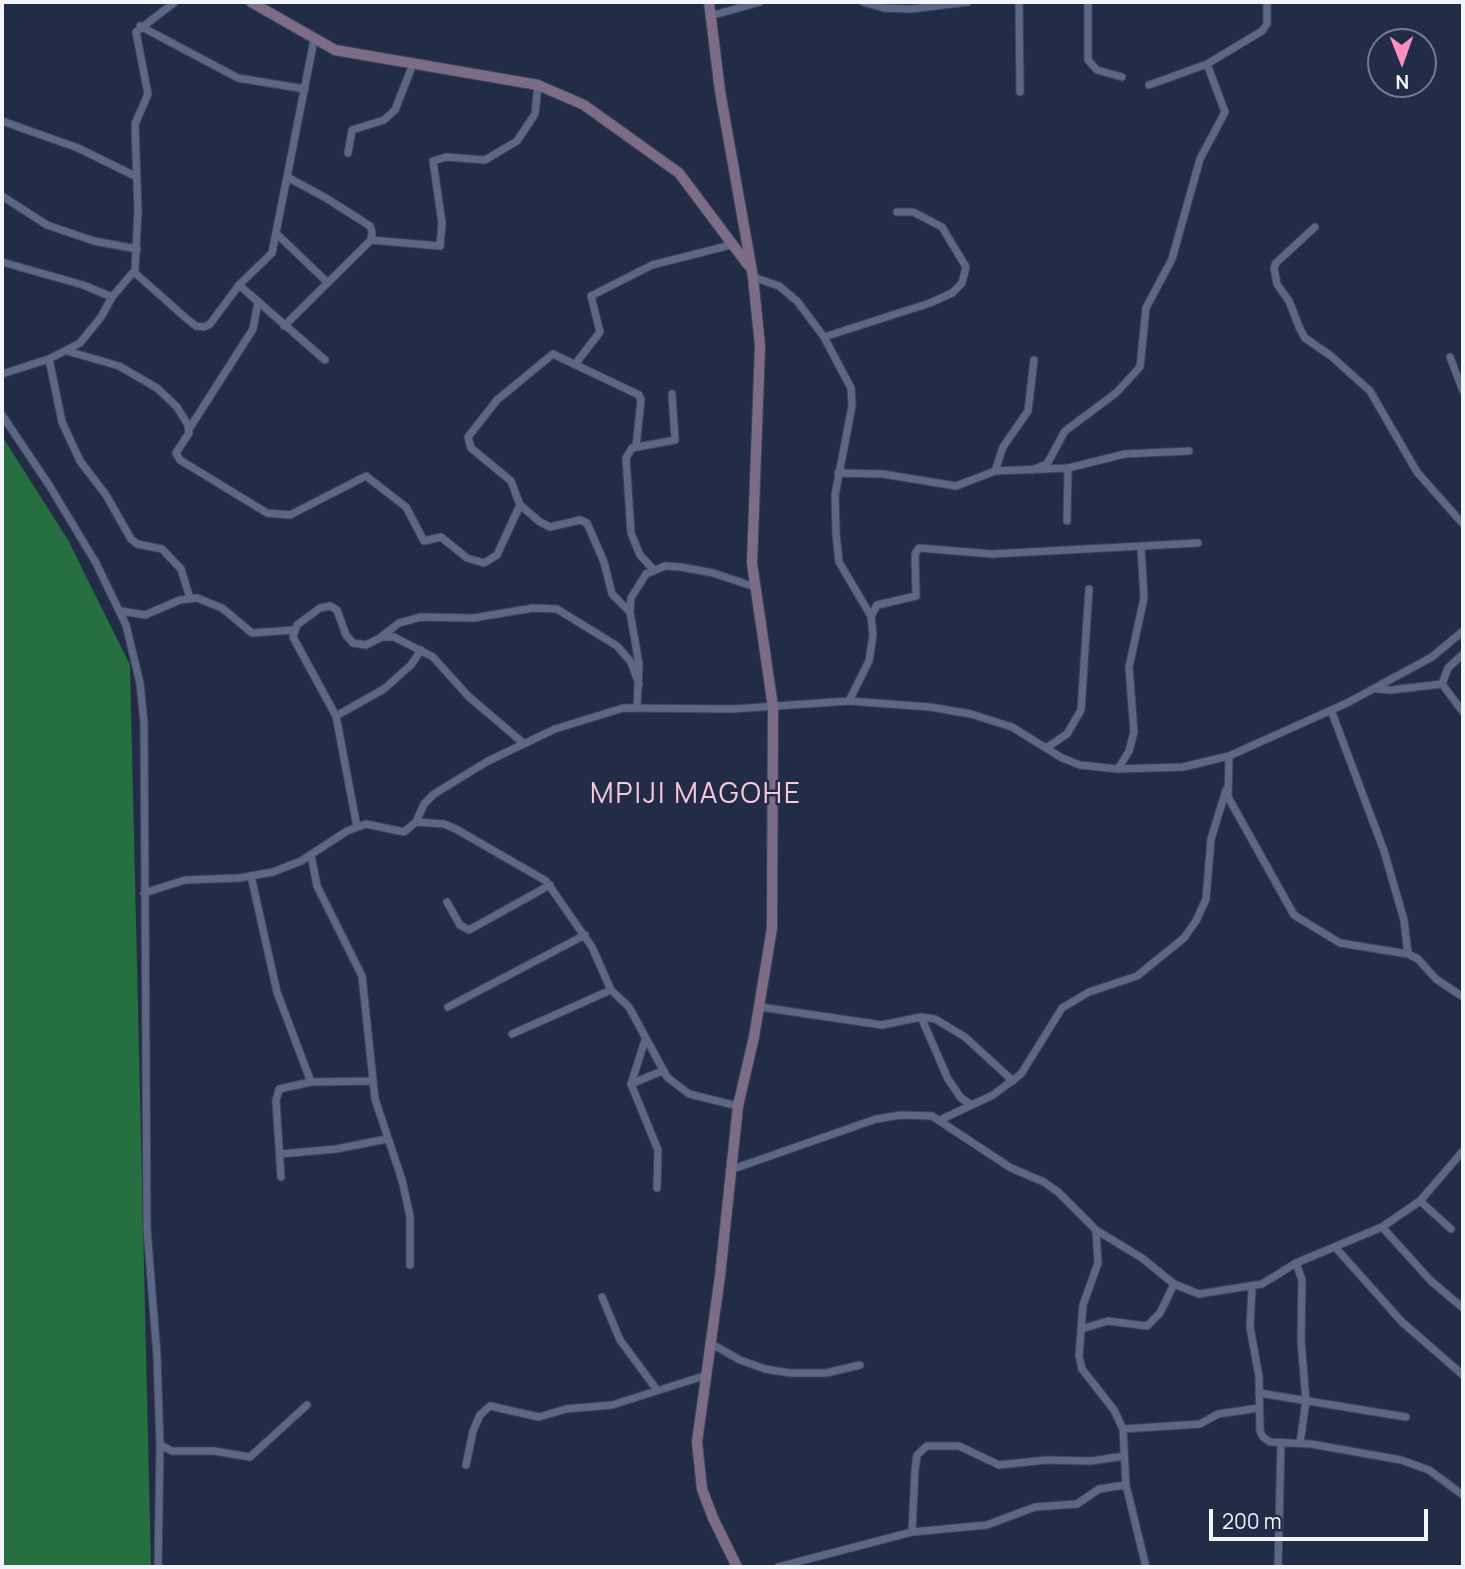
<!DOCTYPE html>
<style>
body{margin:0}
#map{position:relative;width:1465px;height:1569px;overflow:hidden;background:#232c46;font-family:Manrope,sans-serif}
canvas{display:block}
.frame{position:absolute;inset:0;border:4px solid #f2f5fc;pointer-events:none}
.north{position:absolute;left:1367px;top:28px;width:70px;height:70px;box-sizing:border-box;background:#232c46;border:2px solid #767c8f;border-radius:50%;rotate:179deg;font-size:19px;font-weight:700;line-height:28px;text-align:center;color:#f2f5fc}
.north::after{content:'';display:block;margin:auto;width:24px;height:32px;background:#fc8fc1;clip-path:polygon(50% 0,100% 100%,50% 72%,0 100%)}
.scale{position:absolute;left:1209px;top:1509px;width:219px;height:32px;box-sizing:border-box;border:4px solid #f2f5fc;border-top:0;padding-left:9px;font-size:21px;line-height:24px;white-space:nowrap;color:#f2f5fc;-webkit-text-stroke:5px #232c46;paint-order:stroke}
</style>
<div id="map">
<canvas width="1465" height="1569"></canvas>
<div class="frame"></div>
<div class="north">N</div>
<div class="scale">200 m</div>
</div>
<script>
const g = document.querySelector('canvas').getContext('2d');
g.lineJoin = 'round';
function fill(path, color) { g.fillStyle = color; g.fill(path, 'evenodd'); }
const poly = rows => new Path2D(rows.map(r => 'M' + r).join(''));
function strokePath(path, color, width, dash) { g.strokeStyle = color; g.lineWidth = width; g.lineCap = dash ? 'butt' : 'round'; g.setLineDash(dash || []); g.stroke(path); }
function write(font, color, halo, rows, align = 'center') {
  g.font = font + ' Manrope,sans-serif'; g.lineWidth = 5; g.setLineDash([]); g.textBaseline = 'middle'; g.strokeStyle = halo; g.fillStyle = color; for (const [text, x, y, turn = 0] of rows) {
    g.save(); g.translate(x, y); g.rotate((+turn || 0) * Math.PI / 180); g.textAlign = isNaN(turn) ? turn : align; if (halo) g.strokeText(text, 0, 0); g.fillText(text, 0, 0); g.restore();
  }
}
const forest = poly([
 [2,436,68,540,130,665,151,1567,2,1567]
]);
const street = poly([
 [863,2,884,8,911,9,968,2],
 [1019,2,1020,92],
 [1088,2,1088,60,1097,70,1122,77],
 [710,16,760,2],
 [140,26,238,78,305,89],
 [1149,85,1207,64,1262,31,1267,24,1267,2],
 [2,121,78,148,135,176],
 [348,153,352,130,384,120,395,110,413,64],
 [2,196,47,225,94,241,137,249],
 [1315,227,1276,263,1274,268,1277,284,1289,301,1300,329,1305,338,1331,356,1370,391,1417,472,1463,524],
 [278,235,327,282],
 [371,240,440,246,442,223,433,161,446,157,485,160,517,141,535,114,538,85],
 [2,262,83,285,112,297],
 [134,272,187,319,196,326,204,327,210,324,239,285,272,253,314,40],
 [753,277,779,286,797,301,824,337,851,388,852,406,835,495,836,533,839,562,871,616,873,635,869,661,849,701],
 [239,285,325,360],
 [284,326,371,240,372,232,370,226,326,198,287,177],
 [824,337,930,303,952,293,962,283,966,267,942,227,913,212,897,212],
 [67,351,119,366,157,388,177,407,188,425,189,433,176,453,180,460,267,513,290,515,366,476,406,507,424,541,441,537,467,558,484,563,497,555,520,505],
 [1450,357,1463,391],
 [49,359,62,422,80,461,106,495,131,539,137,544,162,549,181,569,190,598],
 [576,363,600,332,591,296,652,265,731,245],
 [2,374,49,359,80,343,101,317,112,297,135,270,138,210,135,124,148,94,136,32,175,2],
 [2,415,49,485,96,563,126,625,140,683,144,723,147,1228,157,1356,160,1445,158,1567],
 [189,429,253,329,258,302],
 [1032,470,1047,464,1065,431,1116,393,1140,367,1146,308,1172,259,1200,159,1225,112,1207,64],
 [995,471,1003,447,1028,411,1034,360],
 [838,473,883,474,956,486,995,471,1068,468,1125,454,1189,451],
 [1067,521,1068,468],
 [653,569,640,555,631,533,626,458,632,448,675,440,672,394],
 [121,611,145,615,180,600,197,598,222,608,252,633,294,630],
 [630,612,612,594,604,562,587,523,580,520,550,527,540,522,520,505,511,481,471,448,468,437,497,400,553,354,639,395,641,400,636,447],
 [871,616,877,605,916,596,915,554,919,548,992,554,1198,543],
 [382,636,399,623,421,617,473,618,533,608,557,609,617,646,631,662,639,684],
 [1442,684,1448,668,1463,654],
 [1377,689,1391,690,1442,684,1463,712],
 [637,707,639,664,630,612,631,598,646,574,665,566,681,567,713,573,755,587],
 [1331,710,1384,851,1404,920,1408,954],
 [336,716,384,689,411,665,421,650],
 [1046,748,1067,734,1081,710,1089,589],
 [1229,756,1228,797,1294,915,1340,943,1408,954,1418,959,1436,979,1463,997],
 [1118,769,1129,751,1134,732,1129,667,1144,598,1141,547],
 [416,822,444,824,456,829,546,881,592,947,611,990,629,1007,667,1077,689,1094,738,1106],
 [357,827,336,716,293,637,297,625,320,608,330,606,337,610,346,635,353,643,366,645,382,637,394,637,433,657,468,696,522,742],
 [311,855,317,886,362,976,375,1099,402,1180,410,1216,410,1265],
 [251,876,277,992,311,1082],
 [144,893,185,880,239,878,273,872,301,861,347,831,366,824,404,832,416,822,424,804,434,794,488,761,555,729,623,708,733,709,849,701,930,707,971,714,1012,727,1062,758,1080,765,1118,769,1183,767,1229,756,1347,703,1432,657,1463,631],
 [447,902,460,925,469,930,550,885],
 [448,1007,585,935],
 [760,1007,882,1025,921,1017,935,1019,965,1037,1013,1081],
 [921,1017,948,1079,961,1098,972,1105],
 [512,1034,611,990],
 [645,1040,631,1084,658,1150,657,1188],
 [631,1084,662,1071],
 [940,1120,993,1095,1021,1074,1062,1008,1089,992,1137,976,1184,938,1196,921,1206,899,1211,839,1226,790],
 [280,1154,336,1149,387,1139],
 [733,1169,876,1119,901,1115,932,1116,1011,1168,1044,1182,1058,1192,1096,1230,1142,1258,1174,1284,1199,1294,1262,1284,1296,1263,1382,1227,1420,1201,1463,1151],
 [281,1177,276,1101,279,1089,311,1082,371,1081],
 [1420,1201,1451,1229],
 [1382,1227,1431,1281,1463,1308],
 [1096,1230,1098,1263,1083,1305,1079,1356,1082,1369,1114,1410,1123,1429,1126,1485,1146,1567],
 [1335,1247,1402,1322,1463,1375],
 [1296,1263,1302,1280,1301,1340,1306,1401,1300,1443],
 [1252,1287,1250,1327,1259,1377,1260,1431,1263,1437,1270,1442,1311,1444,1401,1460,1429,1470,1463,1495],
 [602,1297,620,1340,657,1390],
 [1081,1329,1108,1321,1147,1326,1160,1313,1174,1284],
 [710,1343,740,1360,765,1369,790,1373,826,1373,860,1365],
 [1259,1393,1406,1417],
 [1123,1429,1200,1424,1218,1414,1259,1408],
 [160,1445,172,1451,214,1451,250,1457,307,1405],
 [466,1465,473,1431,480,1415,490,1406,539,1417,566,1409,612,1405,704,1376],
 [912,1532,915,1470,917,1455,927,1446,959,1446,999,1465,1046,1460,1091,1461,1124,1456],
 [778,1567,912,1532,987,1525,1035,1507,1077,1504,1099,1489,1126,1485],
 [1278,1567,1281,1443]
]);
const secondary = poly([
 [251,2,335,50,538,85,584,105,679,173,748,265],
 [709,2,720,91,753,277,760,346,752,563,773,707,772,928,754,1037,738,1106,720,1276,697,1442,702,1489,713,1518,737,1567]
]);
const quarterNames = [
 ["MPIJI MAGOHE",696,795]
];
fill(forest, '#266f41');
strokePath(street, '#3f465a', 9);
strokePath(secondary, '#3f465a', 12);
strokePath(street, '#5c6785', 7);
strokePath(secondary, '#7c6c88', 10);
g.letterSpacing = '2px';
write('28px', '#f7c7da', '#232c46', quarterNames);
g.letterSpacing = '0px';
</script>
